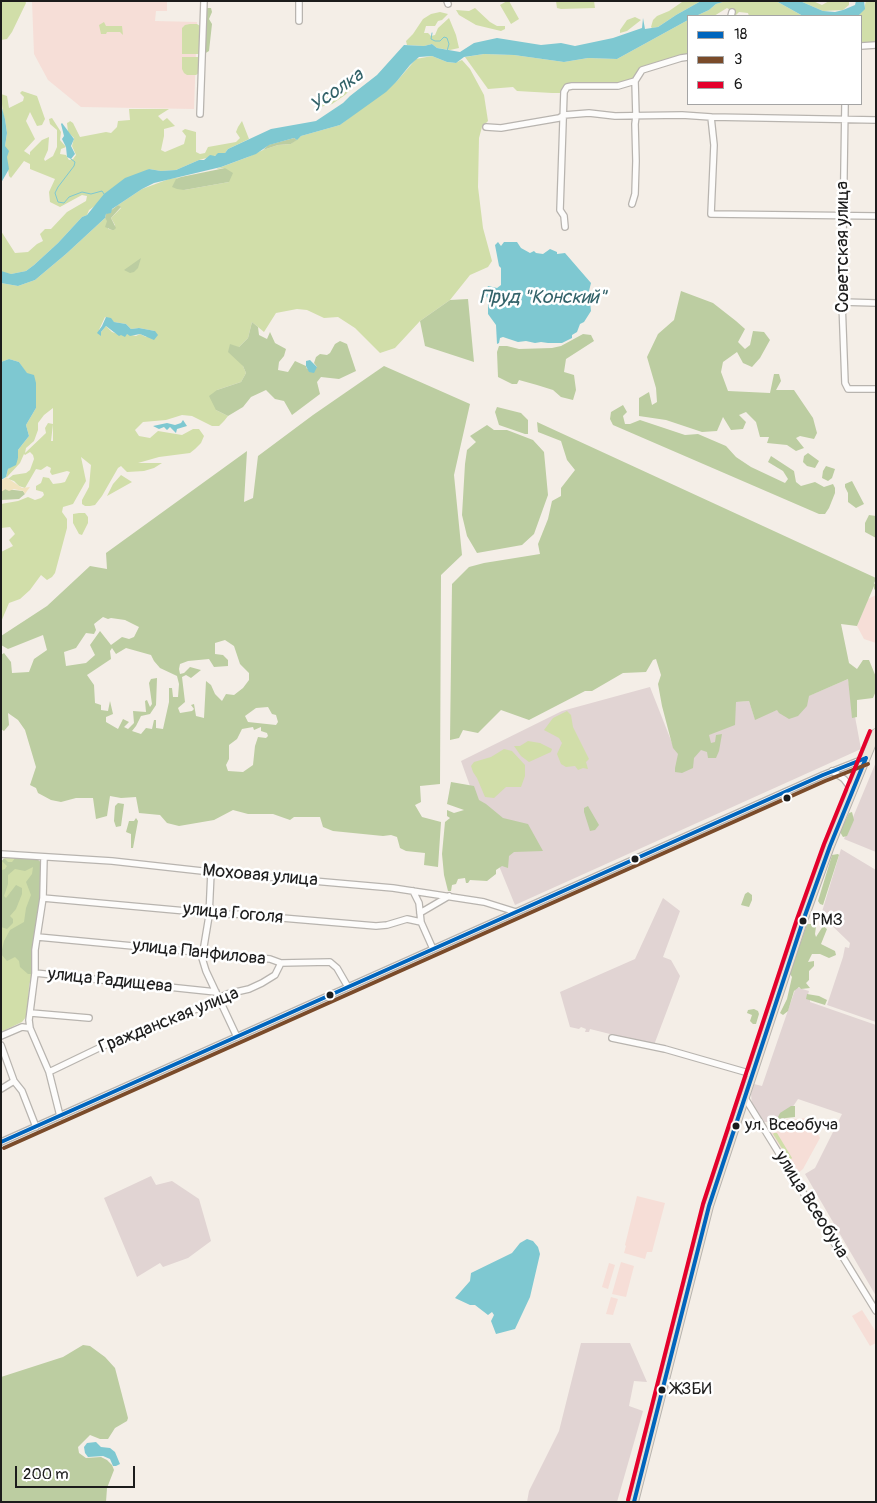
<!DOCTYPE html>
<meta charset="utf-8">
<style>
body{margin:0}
#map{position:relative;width:877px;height:1503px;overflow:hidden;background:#f4eee7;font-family:Pangolin,sans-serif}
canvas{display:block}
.frame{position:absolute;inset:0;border:2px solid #1c1c1c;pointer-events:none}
.legend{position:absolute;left:687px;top:15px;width:175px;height:90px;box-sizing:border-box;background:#fff;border:1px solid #a4a4a4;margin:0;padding:6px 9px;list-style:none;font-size:15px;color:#1c1c1c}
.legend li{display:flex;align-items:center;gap:10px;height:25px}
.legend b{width:25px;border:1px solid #a4a4a4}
.scale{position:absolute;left:15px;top:1466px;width:120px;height:22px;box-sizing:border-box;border:2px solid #1c1c1c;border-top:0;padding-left:6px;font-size:15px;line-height:18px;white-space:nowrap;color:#1c1c1c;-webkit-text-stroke:4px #fff;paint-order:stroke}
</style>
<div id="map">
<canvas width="877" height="1503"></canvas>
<div class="frame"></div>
<ul class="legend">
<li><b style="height:6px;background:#0065bd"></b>18</li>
<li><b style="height:6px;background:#7a4b2a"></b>3</li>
<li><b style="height:6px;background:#e4002b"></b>6</li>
</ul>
<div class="scale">200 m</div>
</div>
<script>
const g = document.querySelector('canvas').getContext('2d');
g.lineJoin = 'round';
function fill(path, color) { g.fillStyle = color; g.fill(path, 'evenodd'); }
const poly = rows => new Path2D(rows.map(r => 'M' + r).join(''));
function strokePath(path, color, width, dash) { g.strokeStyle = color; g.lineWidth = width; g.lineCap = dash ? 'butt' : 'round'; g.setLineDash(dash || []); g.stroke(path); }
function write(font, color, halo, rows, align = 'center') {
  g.font = font + ' Pangolin,sans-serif'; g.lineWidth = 5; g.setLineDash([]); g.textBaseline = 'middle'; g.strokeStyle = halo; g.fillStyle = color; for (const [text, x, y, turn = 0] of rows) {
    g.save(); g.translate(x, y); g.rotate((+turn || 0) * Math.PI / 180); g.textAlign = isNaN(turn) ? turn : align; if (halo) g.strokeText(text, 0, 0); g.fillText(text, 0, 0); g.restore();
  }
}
const built = poly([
 [32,1,167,1,167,11,156,11,155,21,197,22,194,109,81,107,48,80,34,54],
 [876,595,876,643,864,639,857,626,868,599],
 [808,1118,820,1138,803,1169,797,1174,768,1128,772,1122,780,1122,784,1120],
 [637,1196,665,1203,652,1252,647,1252,645,1259,624,1253,626,1246,625,1245],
 [621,1262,634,1266,626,1297,612,1294],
 [609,1263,615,1265,608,1289,602,1287],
 [611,1297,618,1299,613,1315,606,1314],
 [862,1310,876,1332,876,1343,870,1346,852,1316]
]);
const industrial = poly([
 [848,679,861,749,515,905,497,861,461,761,562,711,650,687,674,748,735,702,749,701,755,719],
 [876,762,876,852,844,839],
 [841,849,876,870,876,1022,827,1005,843,957,845,947,849,948,850,943,821,915],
 [663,898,680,911,663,957,671,960,680,976,654,1045,590,1029,589,1032,585,1032,586,1029,581,1027,579,1029,570,1027,560,992,635,959],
 [796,987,809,991,807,998,810,1000,810,1002,876,1025,876,1296,805,1174,815,1168,842,1114,798,1099,784,1120,780,1122,761,1122,752,1105,751,1094,754,1084,762,1086],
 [151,1176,156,1185,172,1181,199,1199,211,1241,188,1258,163,1267,160,1263,137,1277,104,1198],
 [581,1343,630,1343,647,1382,634,1381,629,1406,643,1411,617,1502,527,1502,529,1491,559,1431]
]);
const green = poly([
 [1,1,25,1,26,3,12,32,7,39,1,40],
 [507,1,509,1,519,19,511,24,500,5],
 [556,1,594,1,595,8,561,9,557,8],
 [701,1,676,15,658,27,652,28,651,27,653,20,657,16,669,11,682,2],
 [726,1,776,1,803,16,749,16,748,13,739,12,735,16,732,16,733,12,727,8,714,16,696,16,709,10,716,4],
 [800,1,813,1,822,5,829,1,849,1,849,5,843,10,823,11],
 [866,1,876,1,876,41,874,41,874,43,861,45,861,16,858,16,864,9],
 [475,8,490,22,497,26,505,26,505,29,501,31,476,25,459,15,456,10,469,11],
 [440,12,448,14,442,20,438,21,435,26,426,26,424,33,428,33,431,36,435,35,438,28,449,18,456,35,459,48,450,50,437,48,432,44,424,46,407,45,406,41,413,34,423,19,431,14],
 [635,17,641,20,627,31,620,33,620,30,627,20],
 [688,20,687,56,642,69,634,80,621,84,580,83,562,93,552,93,517,91,513,87,488,89,465,57,484,54,514,55,564,62,588,58,617,59],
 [104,22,106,26,122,26,123,35,120,32,107,32,106,34,101,34,99,25],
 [190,24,197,24,200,26,200,54,182,54,182,28,185,25],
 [432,56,447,62,455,63,462,60,470,69,484,95,488,121,482,127,479,138,478,187,483,228,492,261,488,267,470,275,450,300,420,321,395,348,380,353,355,328,338,317,324,318,307,310,297,309,276,313,264,332,252,322,248,338,239,347,243,366,246,373,241,382,217,390,216,410,228,416,224,421,219,426,212,426,192,416,182,415,166,420,143,422,135,430,139,436,150,438,158,431,182,435,193,429,199,429,204,436,201,443,195,449,190,453,159,457,138,463,162,463,154,468,144,471,127,472,121,466,118,468,102,496,95,505,90,506,85,506,82,504,82,500,89,487,91,465,81,457,86,481,73,504,63,507,62,512,67,519,67,528,55,573,52,577,47,580,41,575,30,590,20,599,9,603,1,622,1,552,13,546,9,540,15,534,10,527,1,528,1,504,18,501,28,497,35,500,41,498,44,495,43,492,36,490,36,486,41,483,43,477,49,478,53,484,61,483,65,482,70,472,67,471,52,475,50,472,51,468,47,466,41,470,36,469,25,488,19,486,14,481,8,479,13,475,26,473,30,470,34,459,33,455,30,452,25,455,24,454,20,463,7,477,6,477,8,469,18,458,18,450,29,436,26,425,36,408,27,374,19,362,9,359,1,362,1,283,18,286,35,280,66,254,105,218,108,221,108,229,114,230,115,225,111,218,121,208,118,205,142,189,169,179,181,177,176,179,184,190,229,182,225,168,216,169,248,157,263,150,278,145,291,144,301,136,340,125,397,81,416,59],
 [105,317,114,322,126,324,131,329,139,328,155,331,146,337,140,334,136,336,127,334,121,335,112,332,106,326,101,332,99,330],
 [53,408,53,441,51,441,53,424,48,423,45,428,46,433,25,453,26,448,34,441,38,430,38,423,44,415],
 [182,57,200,57,200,72,196,75,187,75,184,73,182,69],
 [347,81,351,81,353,87,345,95,332,104,316,108,314,104,316,101],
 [22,91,37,96,45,119,42,125,37,126,30,112,26,121,35,139,24,151,30,155,30,152,42,140,49,137,48,150,44,159,45,161,53,156,57,147,57,130,50,124,49,119,52,118,61,132,60,140,66,147,61,149,60,154,66,155,69,160,73,159,76,155,72,146,74,138,68,132,67,123,69,122,70,121,73,123,80,137,106,132,111,133,117,127,118,121,130,120,129,109,169,109,158,116,163,121,167,118,175,126,164,129,164,136,161,150,165,152,184,144,186,136,182,131,185,129,196,132,196,152,200,154,205,153,208,147,236,142,240,138,236,132,238,127,242,121,249,139,228,149,225,153,199,160,176,170,161,171,149,169,89,210,87,215,82,217,58,243,34,265,26,271,11,274,3,273,1,271,1,231,15,253,28,252,37,244,43,241,40,234,45,229,51,229,67,212,86,201,87,196,82,195,60,207,50,202,49,192,55,179,30,169,30,164,24,161,11,178,9,176,5,146,7,133,5,119,3,114,1,94,7,96,9,108,23,101,24,97,20,93],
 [121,475,132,482,107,496,113,484],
 [79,513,85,513,88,517,88,523,82,535,79,534,73,523,73,514],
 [567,711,571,715,573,727,589,759,586,762,588,769,583,768,578,770,575,766,566,767,561,764,557,754,562,743,559,738,544,730,553,718],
 [528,741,540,743,552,749,551,752,529,762,521,756,514,746,520,746],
 [504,749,512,751,525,765,525,776,521,787,506,787,494,798,485,797,477,778,473,772,471,766,474,762,491,757],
 [7,856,37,859,32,974,29,986,28,1008,26,1017,22,1022,3,1031,1,1030,1,875,2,861],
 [774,1133,777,1133,792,1158,791,1159,788,1158,773,1134]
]);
const forest = poly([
 [206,8,211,8,212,12,209,19,212,24,209,51,204,54],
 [294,138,297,140,291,144,278,145,263,150,268,145],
 [225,168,233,173,229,182,184,190,177,189,172,187,176,179,181,177],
 [118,205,121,207,111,218,116,228,114,230,112,230,105,227,107,221,105,218,106,214],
 [141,258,138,268,134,272,130,273,124,270],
 [681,291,713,303,736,321,745,329,738,342,745,349,750,345,753,331,764,332,770,340,760,358,752,367,743,363,737,352,723,362,721,372,728,391,770,393,774,374,779,374,781,381,776,390,794,390,813,418,817,433,814,439,800,436,796,438,804,448,796,451,787,445,767,443,769,437,760,437,756,422,746,412,739,415,746,422,743,429,731,430,723,417,717,431,702,432,666,420,639,416,639,398,649,392,652,405,657,402,656,388,647,357,658,334,674,320],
 [468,299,474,362,425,346,420,321,450,300],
 [252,322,258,327,259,335,267,339,270,332,275,343,286,349,284,356,279,362,278,370,288,372,295,361,306,366,307,369,317,367,314,363,316,357,320,354,327,355,330,353,335,344,340,341,347,344,356,371,339,379,321,377,317,382,320,394,292,415,284,401,275,399,266,390,251,397,243,407,228,416,216,410,209,396,217,390,241,382,246,373,243,366,228,352,230,344,239,347,248,338],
 [583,334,591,335,594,341,566,359,564,372,574,375,576,390,573,400,561,397,553,390,537,385,519,380,517,384,512,384,498,377,497,352,499,346,507,346,519,349,552,348,561,346],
 [384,366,470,404,454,475,462,555,441,575,440,784,420,786,421,802,415,805,422,817,441,822,438,867,424,865,425,853,406,851,400,848,397,837,391,835,383,836,333,831,323,827,320,817,294,817,290,820,273,814,248,814,233,810,214,820,179,826,167,823,160,815,139,813,136,797,121,798,110,796,107,816,96,819,93,798,76,798,61,802,51,800,38,793,36,788,30,785,36,767,25,730,18,720,8,713,9,725,4,731,1,729,1,655,4,653,11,662,12,673,29,672,34,659,47,650,43,635,8,649,1,645,1,636,47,606,90,566,107,569,106,553,247,451,244,502,253,498,258,456,313,415],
 [103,617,108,619,111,618,125,620,139,627,134,637,129,639,122,637,111,645,100,631,90,645,95,655,86,663,66,666,64,652,76,648,86,633,94,634,96,630,94,624],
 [225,640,234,646,240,664,249,673,249,680,243,688,234,695,226,694,222,701,215,694,211,685,206,681,204,718,196,716,194,704,191,705,194,709,192,711,180,713,178,708,185,702,182,677,186,675,191,678,201,670,190,667,184,673,180,674,179,669,180,664,188,661,209,659,214,667,228,666,228,660,223,655,215,654,215,643],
 [112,648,116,654,126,648,151,655,154,661,160,668,177,676,179,684,178,697,173,697,172,688,169,688,169,702,163,729,156,728,156,720,154,720,152,729,146,728,141,734,132,731,136,726,141,716,150,714,156,705,157,678,151,679,149,683,152,704,150,707,147,700,145,701,146,712,133,711,134,723,128,729,124,727,129,722,123,719,118,729,106,722,106,717,113,714,110,701,108,711,101,710,101,705,95,703,94,685,87,675,111,659,110,651],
 [268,707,272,714,276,715,278,722,276,725,248,722,245,716,256,708],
 [253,727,254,730,261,727,261,731,267,733,268,736,266,738,258,737,255,746,253,765,243,772,228,771,226,765,229,759,229,745,237,739,242,729],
 [623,405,627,412,623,416,625,424,630,424,640,420,685,435,698,434,726,446,736,457,751,467,785,483,788,479,783,471,768,462,771,456,794,471,796,482,801,486,815,482,824,487,833,484,835,488,835,493,829,508,825,514,819,514,613,425,610,419,611,412],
 [497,407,521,413,528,420,528,434,525,434,499,425,495,412],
 [537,422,876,578,874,584,876,583,876,591,874,589,874,586,857,626,841,624,849,663,857,669,863,660,869,660,876,677,876,691,873,698,857,700,857,717,852,718,848,679,809,696,807,706,798,716,789,719,779,713,777,710,755,720,749,701,736,702,735,725,709,735,711,743,715,742,716,735,722,734,719,751,716,758,708,758,707,752,701,750,694,758,693,768,682,773,675,772,675,768,678,754,673,748,662,706,658,684,661,675,656,659,653,660,646,672,623,673,592,691,585,691,529,720,501,710,478,733,463,730,459,738,450,740,452,584,469,567,484,563,540,554,538,544,548,519,552,501,561,496,561,488,575,470,567,460,561,441,538,432],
 [487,425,494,430,507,430,533,440,544,452,548,495,534,534,522,545,477,553,467,536,462,515,465,464,467,450,476,442,470,436],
 [808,453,819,461,815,468,807,466,803,462,804,456],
 [826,466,835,469,832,478,828,481,822,478,823,471],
 [852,481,864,504,856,508,848,502,848,493,845,487,845,484],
 [5,489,23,491,25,494,19,499,1,500,1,492],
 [869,515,876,516,876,538,865,532,865,523],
 [451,782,474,786,479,800,486,804,503,818,528,824,543,851,514,852,509,856,508,868,502,866,496,870,496,874,487,881,470,880,468,883,466,883,465,878,458,879,456,884,452,885,451,891,448,891,444,875,442,854,445,822,450,818,447,816,447,810,454,813,464,810,447,804],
 [118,803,124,804,121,826,116,827,114,821,115,806],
 [588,806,599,825,595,830,590,831,584,812,584,808],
 [852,812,854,820,847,836,843,837,840,832,849,813],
 [136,818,138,821,133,848,131,848,131,834,126,832,129,821,134,821],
 [838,854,839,855,823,905,820,904,818,901,832,855],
 [16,857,37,859,42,863,42,895,32,974,28,974,20,967,19,961,15,957,7,961,1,954,4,941,10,930,24,922,26,908,31,895,26,882,32,874,33,867,25,871,15,869,8,875,8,884,4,896,6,898,16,885,22,888,22,894,16,909,10,916,13,919,13,923,7,929,1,927,2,870,5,869,7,866,2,861,4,858,8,862,12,862],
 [748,892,752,895,752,900,749,907,741,905,745,894],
 [813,919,817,919,815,934,816,937,823,926,827,929,821,944,835,951,836,955,829,958,820,954,812,954,808,962,814,961,814,966,809,971,809,980,806,983,810,988,801,989,799,987,794,991,788,1011,783,1015,780,1013,787,999,792,977,790,974,807,924,811,924],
 [807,994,819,996,827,1000,825,1005,806,999],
 [754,1009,758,1011,759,1014,756,1024,753,1024,750,1021,752,1015,747,1013,748,1010],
 [791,1106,795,1106,795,1117,777,1119,780,1113],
 [83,1345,90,1346,105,1357,115,1368,128,1418,127,1421,115,1428,108,1439,100,1439,90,1435,78,1447,79,1453,86,1458,101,1457,107,1460,112,1465,114,1470,107,1488,106,1502,1,1502,1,1377,63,1357]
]);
const sand = poly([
 [6,477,22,488,30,487,27,491,25,494,23,491,14,489,9,491,5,489,1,492,1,481]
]);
const water = poly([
 [701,1,726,1,716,4,709,10,696,16,688,16,688,20,617,59,588,58,564,62,514,55,484,54,464,57,456,63,447,62,432,56,419,57,410,65,397,81,386,92,340,125,301,136,297,140,294,138,269,145,256,154,221,167,154,183,142,189,112,209,111,213,106,214,105,218,66,254,35,280,18,286,1,283,1,271,11,274,26,271,34,265,58,243,82,217,87,215,104,194,125,178,149,169,161,171,176,170,199,160,204,160,210,155,215,156,218,153,225,153,228,149,271,129,316,121,343,103,350,96,377,75,404,45,424,46,432,44,437,48,460,52,474,43,497,38,541,45,561,43,575,46,613,38,642,28,643,18,645,29,658,27,676,15],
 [776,1,800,1,823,11,835,12,843,10,855,5,856,1,864,1,865,9,858,16,803,16],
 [1,105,5,119,7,133,5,146,9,151,7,157,9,169,1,183],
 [62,123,74,139,71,146,75,154,71,159,67,157,66,147,62,139,64,136,61,124],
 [498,242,501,246,504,242,517,242,521,248,530,253,534,251,536,253,543,254,550,249,557,252,557,254,565,253,591,283,589,291,591,311,584,322,580,324,577,332,572,335,572,338,562,343,548,343,541,342,535,343,526,341,518,342,503,337,500,338,499,343,497,344,496,325,488,314,488,300,485,293,488,286,497,288,501,285,501,268,499,266,495,245],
 [106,317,111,318,114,322,126,324,131,329,139,328,155,331,158,335,154,340,140,334,130,336,127,334,125,337,121,335,119,336,106,326,101,332,101,336,97,333,102,326],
 [9,359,19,362,27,373,34,375,36,383,36,408,26,425,29,436,18,450,18,458,16,465,8,469,6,477,1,480,1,362],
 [310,360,317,367,314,373,309,372,306,366,306,361],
 [183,420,187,426,177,429,176,433,170,427,167,430,164,427,159,429,153,426,167,423,175,425,181,423],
 [527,1239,533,1241,538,1247,540,1254,530,1297,515,1329,496,1334,491,1321,494,1315,492,1312,488,1315,475,1305,470,1305,455,1298,470,1281,471,1273,512,1253,520,1243],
 [96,1442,101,1447,110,1448,115,1452,120,1464,116,1466,113,1466,110,1459,103,1456,88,1457,85,1453,84,1447,87,1443]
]);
const stream = poly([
 [432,33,431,39,435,41,440,41,444,37,447,38,449,44,447,51],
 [71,159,75,162,74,166,58,187,55,193,58,202,64,203,69,197,82,192,91,194,102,191,104,194]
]);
const minor = poly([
 [447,1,448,4],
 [731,16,732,12],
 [299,21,299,1],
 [861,46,876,45],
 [845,104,842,302,845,383,848,389,876,389],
 [200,114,204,1],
 [711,117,714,145,711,214,876,216],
 [486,127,501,128,559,118,564,115,589,113,615,116,682,115,711,117,876,120],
 [632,204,635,194,636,161,635,124,636,116,635,81,642,70,681,58,688,57],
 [565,227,564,216,560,210,564,92,567,87,572,86,618,86,635,81],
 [842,302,876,303],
 [832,771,844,779,853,791],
 [1,854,112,861,211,872,393,888,484,902,516,912],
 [44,857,43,898,35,950,35,973,29,1020,30,1028,49,1072,60,1116],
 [211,872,209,916,202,958,206,971,237,1037],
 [413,891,419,903,421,922,433,949],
 [43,898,208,913,213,915,235,914,376,926,387,925,407,919,421,922],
 [420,913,449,896],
 [38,937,270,959,281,963,330,962,337,968,348,987],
 [35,973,216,992],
 [31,1013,89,1018],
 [1,1036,22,1027,30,1028],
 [612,1038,665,1049,752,1074],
 [1,1045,14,1081,22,1091,36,1127],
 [49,1072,101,1047,199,1008,227,994,249,989,262,983,275,975,281,963],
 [1,1089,14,1081],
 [745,1098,876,1311],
 [1,1142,823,775,866,758]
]);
const major = poly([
 [634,1502,709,1206,803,921,830,846,876,733]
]);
const bus1 = poly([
 [1,1142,823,775,866,758],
 [634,1502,709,1206,803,921,830,846,866,758]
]);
const bus2 = poly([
 [4,1148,825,781,868,764]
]);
const bus3 = poly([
 [628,1500,703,1204,797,919,824,844,870,731]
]);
const markers = [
 [787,798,4.5,"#1c1c1c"],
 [635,859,4.5,"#1c1c1c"],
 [803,921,4.5,"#1c1c1c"],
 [330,995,4.5,"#1c1c1c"],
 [736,1126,4.5,"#1c1c1c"],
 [662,1390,4.5,"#1c1c1c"]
];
const busNames = [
 ["РМЗ",812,921],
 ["ул. Всеобуча",745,1126],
 ["ЖЗБИ",671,1390]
];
const streetNames = [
 ["Советская улица",843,247,-90],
 ["Моховая улица",260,876,5],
 ["улица Гоголя",233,914,5],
 ["улица Панфилова",199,953,6],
 ["улица Радищева",110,981,6],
 ["Гражданская улица",169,1021,-22],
 ["улица Всеобуча",811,1205,58]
];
const waterNames = [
 ["Усолка",337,91,-35],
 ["Пруд \"Конский\"",543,298]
];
fill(built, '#f6ded7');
fill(industrial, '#e1d4d3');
fill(green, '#d1dea9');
fill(forest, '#bccda1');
fill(sand, '#f1e3bf');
fill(water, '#7ec8d1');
strokePath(stream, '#7ec8d1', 1);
strokePath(minor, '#b8b4af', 8);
strokePath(major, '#b8b4af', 10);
strokePath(minor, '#fdfcfb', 5.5);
strokePath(major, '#ece4d9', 8);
strokePath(bus1, '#0065bd', 4);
strokePath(bus2, '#7a4b2a', 4);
strokePath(bus3, '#e4002b', 4);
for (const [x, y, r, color] of markers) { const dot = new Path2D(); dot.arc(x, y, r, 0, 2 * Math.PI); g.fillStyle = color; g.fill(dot); strokePath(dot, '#fff', 2); }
write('17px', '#1c1c1c', '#fff', busNames, 'left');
write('18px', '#1c1c1c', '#fff', streetNames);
write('italic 19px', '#326269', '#fff', waterNames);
</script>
